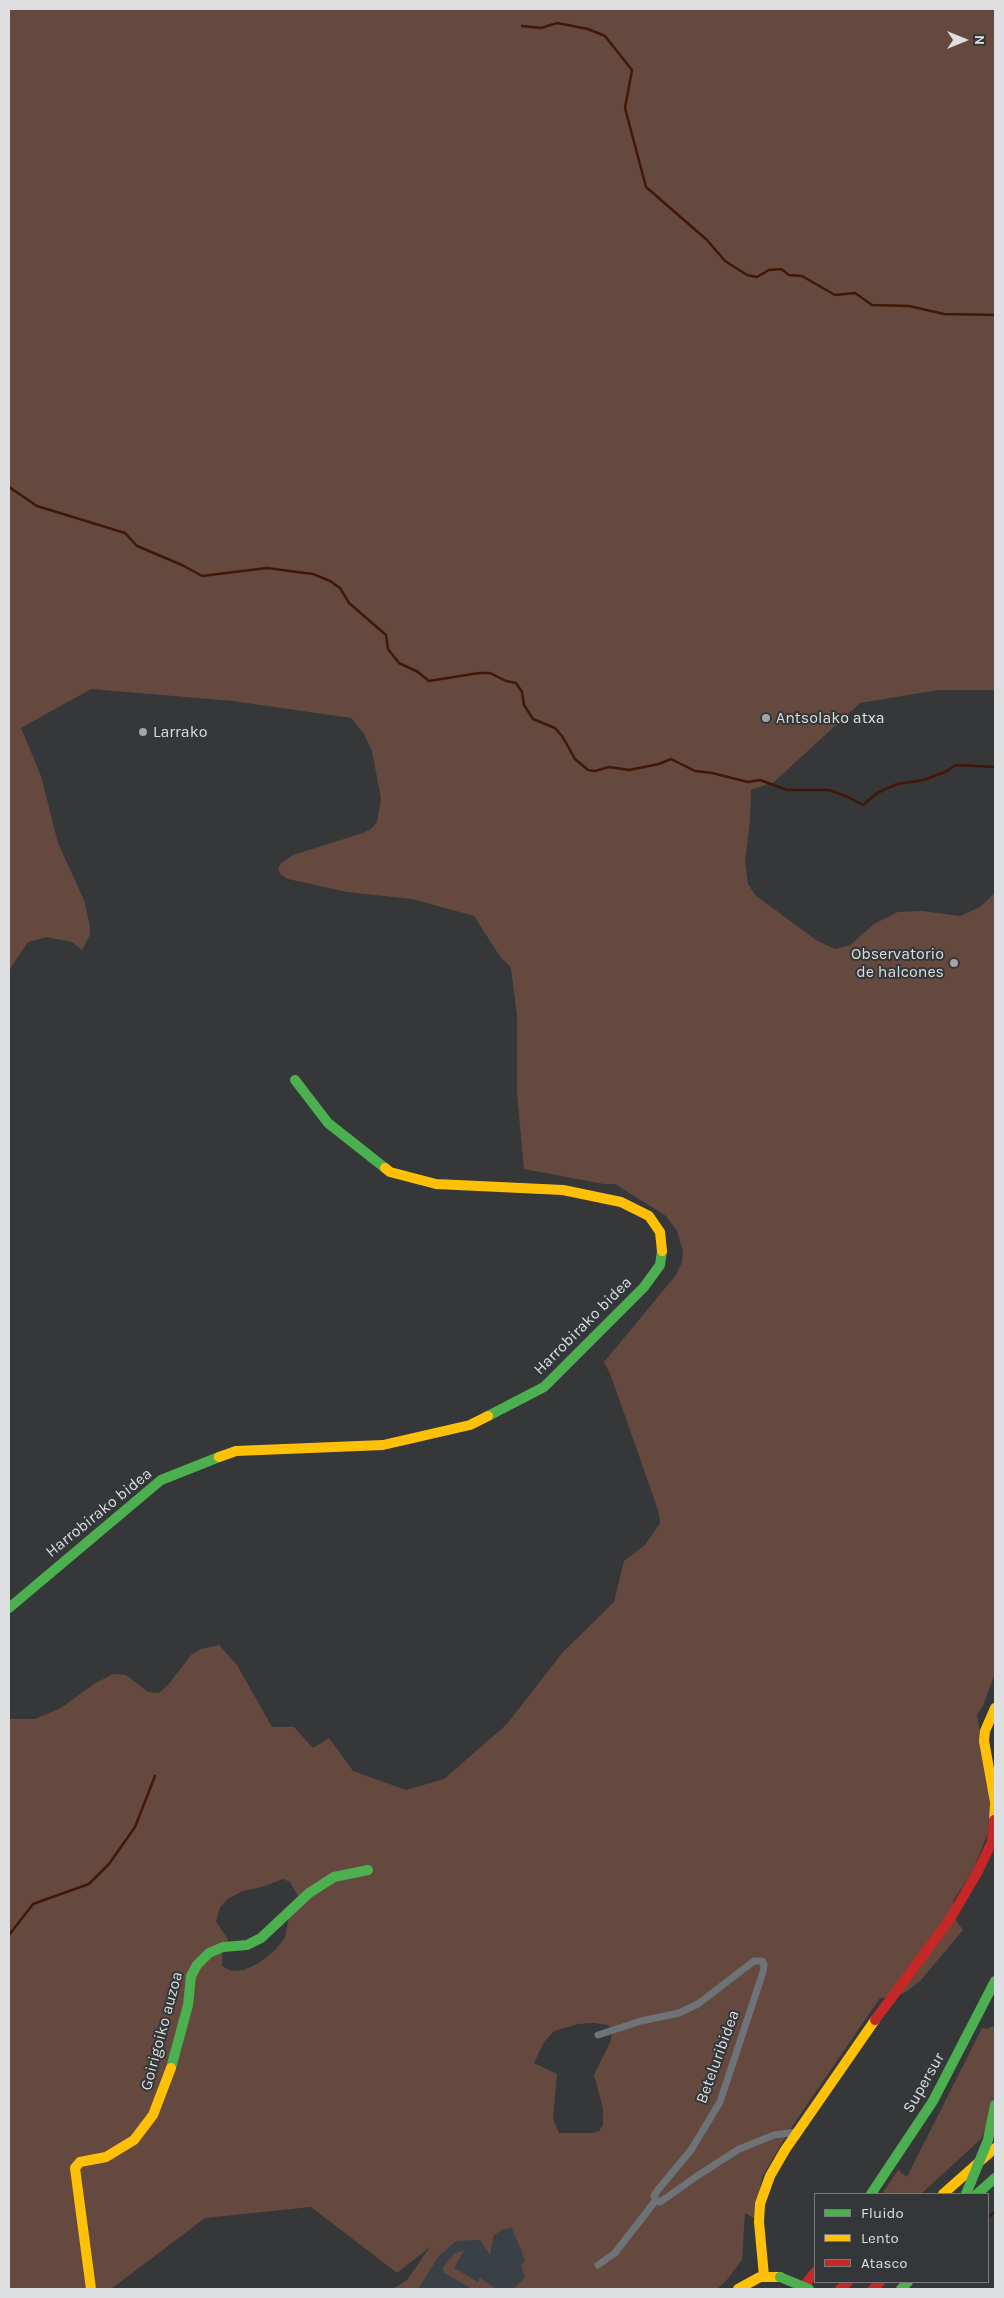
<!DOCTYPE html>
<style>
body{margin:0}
#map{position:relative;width:1004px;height:2298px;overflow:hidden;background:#353738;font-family:Karla,sans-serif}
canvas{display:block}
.frame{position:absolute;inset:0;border:10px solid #dddfe0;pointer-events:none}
.legend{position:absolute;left:814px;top:2193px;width:175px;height:90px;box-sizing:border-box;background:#343739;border:1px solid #787a7c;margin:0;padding:6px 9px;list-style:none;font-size:15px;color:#dddfe0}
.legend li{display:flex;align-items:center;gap:10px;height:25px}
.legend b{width:25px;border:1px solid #787a7c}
.north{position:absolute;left:939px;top:15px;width:50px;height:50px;-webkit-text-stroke:4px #343739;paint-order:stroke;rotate:90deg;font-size:14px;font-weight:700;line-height:20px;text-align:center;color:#dddfe0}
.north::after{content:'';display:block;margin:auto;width:18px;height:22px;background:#dddfe0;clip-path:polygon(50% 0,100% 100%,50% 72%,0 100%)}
</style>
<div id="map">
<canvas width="1004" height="2298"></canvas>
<div class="frame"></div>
<ul class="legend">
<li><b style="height:6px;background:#4caf50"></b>Fluido</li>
<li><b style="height:6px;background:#ffc107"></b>Lento</li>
<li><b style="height:6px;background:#c62828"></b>Atasco</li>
</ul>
<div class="north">N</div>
</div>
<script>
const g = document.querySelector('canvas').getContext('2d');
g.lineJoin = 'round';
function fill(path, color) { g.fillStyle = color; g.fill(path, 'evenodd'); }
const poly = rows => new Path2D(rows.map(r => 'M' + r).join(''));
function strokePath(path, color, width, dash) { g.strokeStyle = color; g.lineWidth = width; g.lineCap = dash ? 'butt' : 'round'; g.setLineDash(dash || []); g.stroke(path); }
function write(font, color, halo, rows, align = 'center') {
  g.font = font + ' Karla,sans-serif'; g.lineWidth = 4; g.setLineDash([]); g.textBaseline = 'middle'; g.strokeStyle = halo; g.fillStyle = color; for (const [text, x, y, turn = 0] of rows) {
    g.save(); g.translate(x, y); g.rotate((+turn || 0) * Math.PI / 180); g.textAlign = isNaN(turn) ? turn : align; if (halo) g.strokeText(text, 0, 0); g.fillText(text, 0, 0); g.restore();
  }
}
const built = poly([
 [476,2160,573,2289,393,2289,407,2280,423,2258]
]);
const green = poly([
 [9,9,995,9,995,690,938,690,860,703,774,782,751,790,750,821,745,861,748,884,755,895,816,940,835,949,850,945,874,924,898,912,922,911,960,916,980,907,995,893,995,1673,983,1706,977,1715,990,1792,988,1833,972,1872,953,1901,953,1916,963,1930,920,1981,906,1992,895,1997,880,1998,791,2128,762,2177,755,2219,745,2213,742,2260,726,2281,717,2289,516,2289,515,2287,525,2278,521,2266,525,2260,512,2228,504,2229,494,2235,490,2255,480,2240,456,2241,439,2256,418,2289,393,2289,407,2280,430,2247,397,2273,311,2207,205,2218,111,2289,9,2289,9,1719,35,1719,61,1708,94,1684,113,1674,126,1675,148,1692,159,1693,168,1685,191,1655,201,1649,219,1645,237,1665,272,1727,294,1727,313,1748,329,1738,353,1771,406,1790,444,1779,507,1724,563,1652,614,1602,624,1561,645,1545,660,1523,658,1510,611,1376,604,1362,676,1275,682,1262,683,1252,677,1231,666,1216,615,1184,604,1184,524,1169,517,1094,517,1016,511,968,499,955,474,916,412,899,347,892,288,879,280,874,278,869,281,863,293,855,363,833,371,829,377,822,381,799,372,751,364,734,351,718,233,701,91,689,21,728,41,776,58,843,84,900,90,926,90,935,82,950,72,942,47,937,28,942,9,970],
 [283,1879,290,1882,299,1898,289,1916,285,1938,275,1950,259,1963,244,1970,232,1971,222,1966,222,1954,228,1939,216,1922,220,1907,229,1898,243,1891,262,1887],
 [594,2023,608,2025,612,2031,611,2040,594,2075,603,2108,603,2125,599,2131,592,2133,559,2133,553,2119,557,2074,534,2063,544,2042,554,2031,578,2024],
 [992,2026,995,2027,995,2113,981,2139,921,2194,882,2194,898,2170,907,2177,982,2028,988,2029],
 [464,2250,454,2268,478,2282,480,2278,496,2289,472,2289,443,2272,443,2267,454,2254]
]);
const stream = poly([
 [522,26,541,28,557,23,588,29,605,36,632,70,625,108,646,187,707,240,725,261,747,275,757,277,769,270,781,269,789,275,802,276,835,295,855,293,872,305,909,306,944,314,995,315],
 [9,487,37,506,125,533,137,546,182,565,202,576,267,568,313,574,330,581,340,588,349,603,386,635,388,649,399,663,418,672,429,681,479,673,490,673,506,681,516,683,522,692,524,705,533,719,555,728,562,736,575,759,588,770,595,771,609,767,629,770,659,764,671,759,695,771,712,773,748,782,760,780,787,790,829,790,848,797,863,805,877,793,897,784,924,780,945,772,956,765,995,767],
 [9,1935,33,1904,89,1884,109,1864,135,1827,155,1776],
 [988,2217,995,2212]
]);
const street = poly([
 [598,2035,641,2021,679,2013,698,2004,754,1961,762,1961,764,1964,763,1972,720,2102,691,2150,657,2191,654,2196,656,2200,660,2202,666,2198,697,2176,739,2149,774,2135,797,2132],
 [598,2265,615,2253,656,2200]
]);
const fast = poly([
 [295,1080,328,1123,385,1168],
 [488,1416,544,1387,644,1287,660,1265,662,1251],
 [9,1608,161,1480,219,1457],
 [171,2068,188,2005,191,1976,197,1965,209,1953,223,1947,247,1945,261,1938,309,1893,334,1877,368,1870],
 [871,2194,933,2101,995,1981],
 [977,2194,995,2178],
 [901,2289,908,2282]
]);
const slow = poly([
 [385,1168,390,1172,436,1184,563,1190,621,1202,649,1216,660,1232,662,1251],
 [219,1457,236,1451,383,1445,470,1425,488,1416],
 [994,1820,995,1802,984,1741,985,1731,995,1708],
 [943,2194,995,2148],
 [764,2276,759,2222,760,2204,770,2176,785,2150,875,2020],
 [91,2289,75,2168,80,2162,106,2157,134,2140,153,2115,171,2068],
 [738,2289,760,2277,780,2277]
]);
const jam = poly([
 [875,2020,950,1919,977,1873,992,1842,994,1820],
 [802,2289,815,2272],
 [840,2289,848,2282],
 [873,2289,880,2282]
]);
const fastBridge = poly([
 [966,2194,988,2140,995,2105],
 [780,2277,809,2289]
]);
const markers = [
 [766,718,5,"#a2a4a5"],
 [143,732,5,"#a2a4a5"],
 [954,963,5,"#a2a4a5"]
];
const poiNames = [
 ["Antsolako atxa",776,718],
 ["Larrako",153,732],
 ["Observatorio",944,954,"right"],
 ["de halcones",944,972,"right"]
];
const streetNames = [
 ["Harrobirako bidea",583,1326,-45],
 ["Harrobirako bidea",99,1513,-39],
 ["Goirigoiko auzoa",162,2031,-75],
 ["Beteluribidea",718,2057,-70],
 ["Supersur",924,2083,-60]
];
fill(built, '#394046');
fill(green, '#65493f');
strokePath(stream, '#411808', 2.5);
strokePath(street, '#6d7377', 7);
strokePath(fast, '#4caf50', 10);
strokePath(slow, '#ffc107', 10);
strokePath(jam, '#c62828', 10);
strokePath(fastBridge, '#4caf50', 10);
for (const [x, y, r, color] of markers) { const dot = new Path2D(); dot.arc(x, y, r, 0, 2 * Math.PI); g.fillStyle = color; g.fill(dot); strokePath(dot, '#343739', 2); }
write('16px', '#dddfe0', '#343739', poiNames, 'left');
write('16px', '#dddfe0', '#343739', streetNames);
</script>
